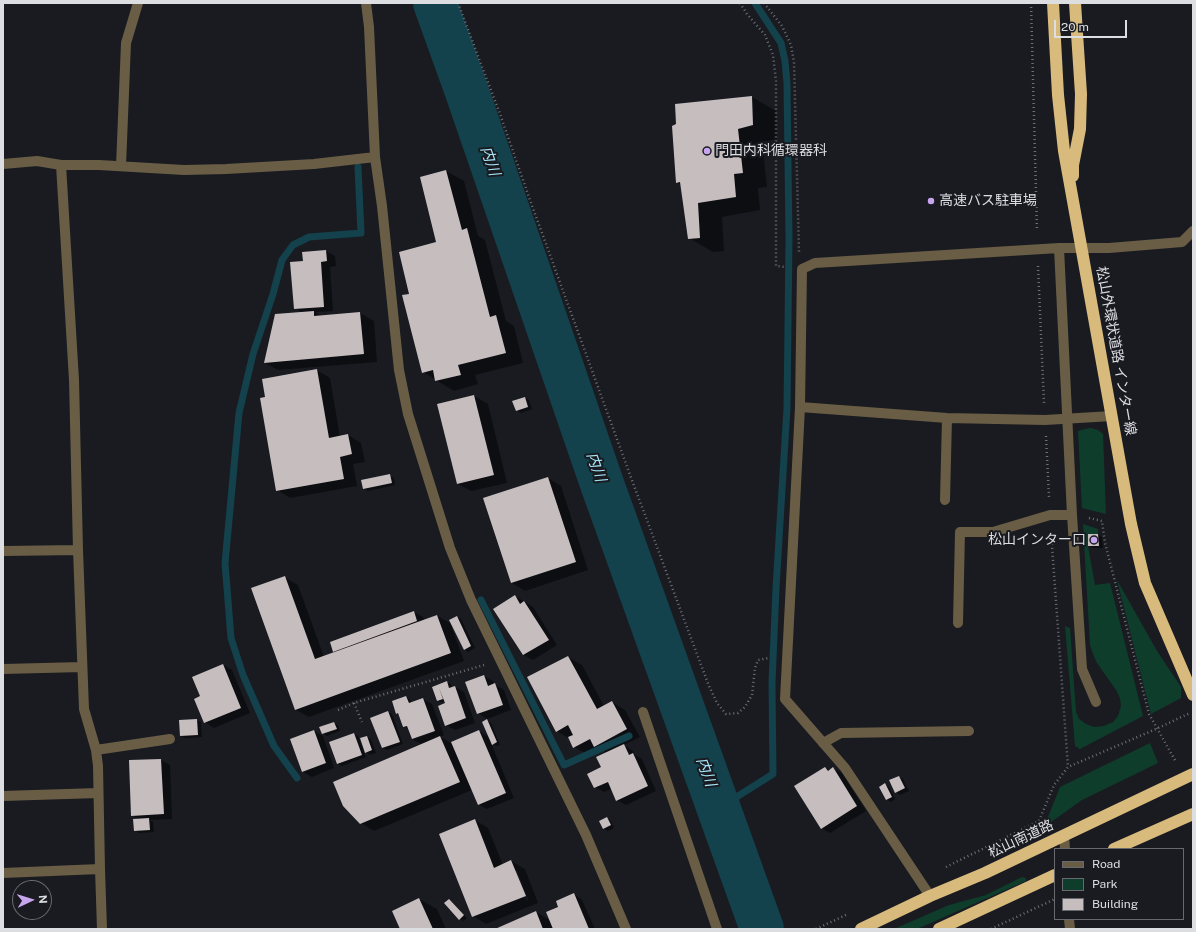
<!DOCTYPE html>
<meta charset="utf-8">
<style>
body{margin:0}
#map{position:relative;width:1196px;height:932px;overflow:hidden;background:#191b21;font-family:"Public Sans",sans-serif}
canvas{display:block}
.frame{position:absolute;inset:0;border:4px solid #dddee2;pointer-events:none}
.legend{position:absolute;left:1054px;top:848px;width:130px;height:72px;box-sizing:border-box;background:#191b21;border:1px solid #67696e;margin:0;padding:5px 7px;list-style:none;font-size:12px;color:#dddee2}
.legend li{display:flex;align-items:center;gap:8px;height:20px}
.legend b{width:20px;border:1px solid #67696e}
.north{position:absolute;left:12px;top:880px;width:40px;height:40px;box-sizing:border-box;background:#191b21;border:1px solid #67696e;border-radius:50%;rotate:86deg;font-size:11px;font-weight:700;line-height:16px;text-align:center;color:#dddee2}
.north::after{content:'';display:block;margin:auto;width:14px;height:18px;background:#c8a6ef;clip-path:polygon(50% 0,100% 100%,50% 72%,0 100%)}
.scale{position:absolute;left:1054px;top:20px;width:73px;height:18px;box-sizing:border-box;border:2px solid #dddee2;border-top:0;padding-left:5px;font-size:12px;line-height:14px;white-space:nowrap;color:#dddee2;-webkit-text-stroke:3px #191b21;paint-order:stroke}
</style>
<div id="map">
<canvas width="1196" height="932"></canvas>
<div class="frame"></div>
<ul class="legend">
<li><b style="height:5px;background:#695d45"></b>Road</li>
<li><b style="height:11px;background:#0f3d2c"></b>Park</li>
<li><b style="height:11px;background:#c6bdbf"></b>Building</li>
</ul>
<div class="north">N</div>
<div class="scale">20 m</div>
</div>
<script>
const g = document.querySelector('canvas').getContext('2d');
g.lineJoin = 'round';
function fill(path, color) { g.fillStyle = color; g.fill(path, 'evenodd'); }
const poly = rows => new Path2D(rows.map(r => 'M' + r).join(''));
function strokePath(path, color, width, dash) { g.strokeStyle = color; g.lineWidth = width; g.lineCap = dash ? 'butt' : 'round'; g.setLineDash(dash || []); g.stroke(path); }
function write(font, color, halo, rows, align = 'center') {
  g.font = font + ' "Public Sans","Noto Sans JP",sans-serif'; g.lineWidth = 4; g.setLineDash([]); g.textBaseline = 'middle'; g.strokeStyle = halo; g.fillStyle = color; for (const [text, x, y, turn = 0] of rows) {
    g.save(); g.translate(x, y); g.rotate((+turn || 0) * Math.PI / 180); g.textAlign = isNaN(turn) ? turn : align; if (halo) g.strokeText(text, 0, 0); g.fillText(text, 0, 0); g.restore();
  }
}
const green = poly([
 [1091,428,1098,430,1103,434,1106,514,1082,508,1078,431,1085,429],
 [1083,524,1098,529,1098,534,1088,535,1088,546,1095,585,1110,583,1143,716,1080,749,1075,746,1065,626,1070,628,1076,712,1079,719,1086,724,1094,727,1104,726,1113,722,1118,716,1121,706,1120,698,1116,690,1097,663,1093,654,1090,645],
 [1117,580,1157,651,1181,687,1181,698,1151,714],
 [1150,743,1158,763,1082,800,1044,827,1060,787],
 [1022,877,1026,878,1026,881,917,929,894,929,949,905,986,895]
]);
const shadow = poly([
 [752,97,776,111,777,139,762,142,767,187,758,188,760,210,722,217,724,251,713,252,689,238,681,185,677,182],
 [446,171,464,181,478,236,485,240,506,321,514,326,523,363,475,375,478,384,454,391,423,372,410,294,438,243],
 [326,251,335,256,336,266,330,267,333,311,315,312,322,316,360,313,374,321,377,362,278,370,265,363,303,313,295,308,304,262,303,253],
 [317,370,330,378,340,437,348,435,361,443,365,462,353,464,357,486,290,498,277,490,266,398],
 [474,396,488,404,507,483,471,491,458,484,438,405],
 [525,398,529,400,532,409,521,413,516,410],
 [390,476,394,478,395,485,368,491,364,489],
 [548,478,561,486,588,570,525,591,512,583,484,498],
 [1098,535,1102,537,1103,548,1093,548,1089,546],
 [284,577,298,585,324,657,336,652,334,651,414,612,423,617,424,620,437,616,452,624,457,617,461,619,475,648,468,652,464,649,454,628,452,628,464,661,309,717,296,710],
 [515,596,533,607,557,645,533,660,524,655,495,609],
 [568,657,582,665,604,706,612,702,625,710,640,737,624,745,633,751,635,755,642,759,656,791,626,805,617,800,612,789,604,792,595,787,607,753,599,748,588,755,574,747,570,739,557,731],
 [626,752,628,752,632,759],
 [223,665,232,670,250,713,214,728,205,722,201,697],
 [484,676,493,681,494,684,504,690,511,710,487,719,478,713],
 [447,682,451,684,452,688,455,687,464,692,475,723,455,730,446,725,446,704,445,701,442,702,438,700,433,687],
 [406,697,410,700,412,703,423,699,432,704,444,735,440,737,453,744,479,731,489,737,487,721,491,723,500,745,497,746,491,743,514,798,487,809,478,804,472,790,374,831,361,823,423,745,412,739,408,729,404,726,400,715,397,713],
 [388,712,392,714,403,744,387,750,382,748],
 [196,720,201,722,202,737,185,738,181,736],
 [334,723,338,725,340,731,327,736,323,733],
 [314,731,323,736,334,768,312,777,303,772],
 [354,734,358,736,366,757,342,766,338,764,331,743],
 [367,737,371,739,376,753,370,755,366,752],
 [161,760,170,765,172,819,150,820,153,822,154,832,139,833,135,830,140,820,132,815],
 [825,768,830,770,833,768,842,773,866,811,830,833,821,828],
 [899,777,903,779,909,791,900,795,896,792],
 [885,785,889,787,895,799,891,802,886,799],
 [607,818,611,821,614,828,608,831,603,828],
 [475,820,488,828,503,865,511,861,525,869,538,903,486,924,473,916],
 [515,871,517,871,528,900,527,901],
 [574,894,582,900,595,929,498,929,536,912,551,921,560,908],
 [419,899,437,909,446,929,401,929],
 [449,901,453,903,467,918,464,921,460,919]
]);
const stream = poly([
 [481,600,564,765,629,736],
 [297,778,274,746,243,675,231,638,225,563,239,413,253,354,273,294,282,260,293,245,309,237,361,233,358,167],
 [719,808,773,774,772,683,776,588,787,408,789,239,787,83,785,61,781,43,755,3]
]);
const river = poly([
 [435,3,466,89,601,481,762,929]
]);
const building = poly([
 [752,96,753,125,738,129,743,173,734,174,736,197,698,203,700,238,688,239,680,182,676,183,672,126,676,124,675,104],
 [446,170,462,230,467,228,490,317,496,315,506,353,458,365,461,375,435,381,433,370,422,373,402,295,409,294,399,252,436,242,420,177],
 [326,250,327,261,321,262,324,307,294,309,290,262,303,261,302,252],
 [314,311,314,316,360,312,364,354,264,363,275,314],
 [317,369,329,438,348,434,352,454,340,457,344,479,276,491,260,398,265,397,262,379],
 [474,395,494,475,457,484,437,404],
 [525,397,528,407,516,411,512,401],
 [390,474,392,483,363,489,361,480],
 [548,477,576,562,511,583,483,498],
 [1088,534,1098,534,1099,546,1088,546],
 [285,576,315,659,437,615,451,653,295,710,251,588],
 [515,595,520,604,524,601,549,640,523,655,493,609],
 [414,611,417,621,333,652,330,642],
 [457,616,471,646,464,650,449,620],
 [568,656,597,709,612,701,627,729,594,747,590,739,573,748,568,737,573,735,568,725,556,732,527,677],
 [223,664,241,708,204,723,194,699,200,696,192,677],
 [484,675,488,686,495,683,503,705,477,714,465,682],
 [447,681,449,688,455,686,466,718,445,726,438,706,445,703,439,688,443,699,437,701,432,687],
 [406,696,409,703,423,698,435,731,412,739,407,726,403,727,398,713,396,714,392,701],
 [388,711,400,742,382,748,370,718],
 [197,719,198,735,180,736,179,720],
 [487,719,497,742,492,745,482,722],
 [334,722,337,729,322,734,319,727],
 [314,730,326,763,302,772,290,739],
 [479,730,506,793,478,805,451,742],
 [354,733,362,755,337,764,329,742],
 [367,736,372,750,365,753,360,738],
 [440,736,460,782,360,824,343,806,333,782],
 [624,744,629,755,633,753,648,786,616,801,608,782,594,788,587,774,601,767,596,757],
 [161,759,164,814,131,816,129,760],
 [825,767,828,771,833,767,857,806,821,829,794,786],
 [899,776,905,788,895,793,889,780],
 [885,783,892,797,886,800,879,787],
 [607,817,611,825,603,829,599,821],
 [149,818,150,830,134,831,133,819],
 [475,819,494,868,511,860,526,896,472,917,439,834],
 [574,893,589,929,553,929,546,912,558,907,556,901],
 [419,898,433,929,400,929,392,911],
 [449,899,464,915,459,920,444,903],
 [536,911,543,929,495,929]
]);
const path = poly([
 [458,3,500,114,530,200,630,475,709,686,717,703,726,714,738,713,745,707,752,695,755,668,758,660,769,658],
 [740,3,747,14,765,35,773,55,776,81,776,266,786,267],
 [764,3,782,26,791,45,794,62,799,252],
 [1031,3,1037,231],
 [1038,266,1044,403],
 [1046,436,1049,497],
 [1089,518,1102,521,1105,543,1149,714,1176,762],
 [1051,532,1068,767],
 [354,703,362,722],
 [338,710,354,703,484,665],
 [946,867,1039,821,1054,785,1068,767,1156,729,1190,713],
 [816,929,848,914],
 [991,929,1055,899]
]);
const minor = poly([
 [366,3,369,27,375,157,382,206,399,370,408,414,450,548,471,600,586,835,626,929],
 [3,164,37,161,61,165,99,165,184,170,226,169,314,164,375,157],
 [61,165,74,380,78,550,84,709,96,750,98,766,100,869,102,929],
 [121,166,126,43,138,3],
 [800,407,947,418,1045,420,1112,416],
 [945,500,947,418],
 [3,551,78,550],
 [958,623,960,532,993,532,1050,515,1072,515],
 [3,669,82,667],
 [1096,702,1082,669,1072,515,1059,248,1109,248,1182,242,1193,231],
 [643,712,717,929],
 [823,743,841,733,969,731],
 [96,750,170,739],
 [3,796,98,793],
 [1064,835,1065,849],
 [3,873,100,869],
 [930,896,845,768,785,699,800,407,802,269,815,263,1059,248],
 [1069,919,1070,929]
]);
const highway = poly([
 [1053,3,1058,95,1064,151,1131,524,1145,583,1193,695],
 [1073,176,1073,165,1080,129,1081,94,1075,3],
 [1114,849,1193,814],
 [861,929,930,896,985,873,1193,774],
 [939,929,1055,875]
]);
const markers = [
 [707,151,4,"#c8a6ef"],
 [931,201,4,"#c8a6ef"],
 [1094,540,4,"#c8a6ef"]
];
const poiNames = [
 ["門田内科循環器科",715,151],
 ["高速バス駐車場",939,201],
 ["松山インター口",1086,540,"right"]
];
const streetNames = [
 ["松山外環状道路 インター線",1116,351,80],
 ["松山南道路",1021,839,-25]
];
const waterNames = [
 ["内川",490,161,71],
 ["内川",596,467,71],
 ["内川",706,772,70]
];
fill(green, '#0f3d2c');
fill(shadow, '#0007');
strokePath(stream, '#13414c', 7);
strokePath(river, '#13414c', 44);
fill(building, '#c6bdbf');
strokePath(path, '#6e7075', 2.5, [1, 3]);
strokePath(minor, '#695d45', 10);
strokePath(highway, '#d8ba7c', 12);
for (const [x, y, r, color] of markers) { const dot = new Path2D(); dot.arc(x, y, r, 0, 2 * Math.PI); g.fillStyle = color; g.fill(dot); strokePath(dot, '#191b21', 1.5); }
write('14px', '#dddee2', '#191b21', poiNames, 'left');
write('14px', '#dddee2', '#191b21', streetNames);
write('italic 15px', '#a4e5f9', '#191b21', waterNames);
</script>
